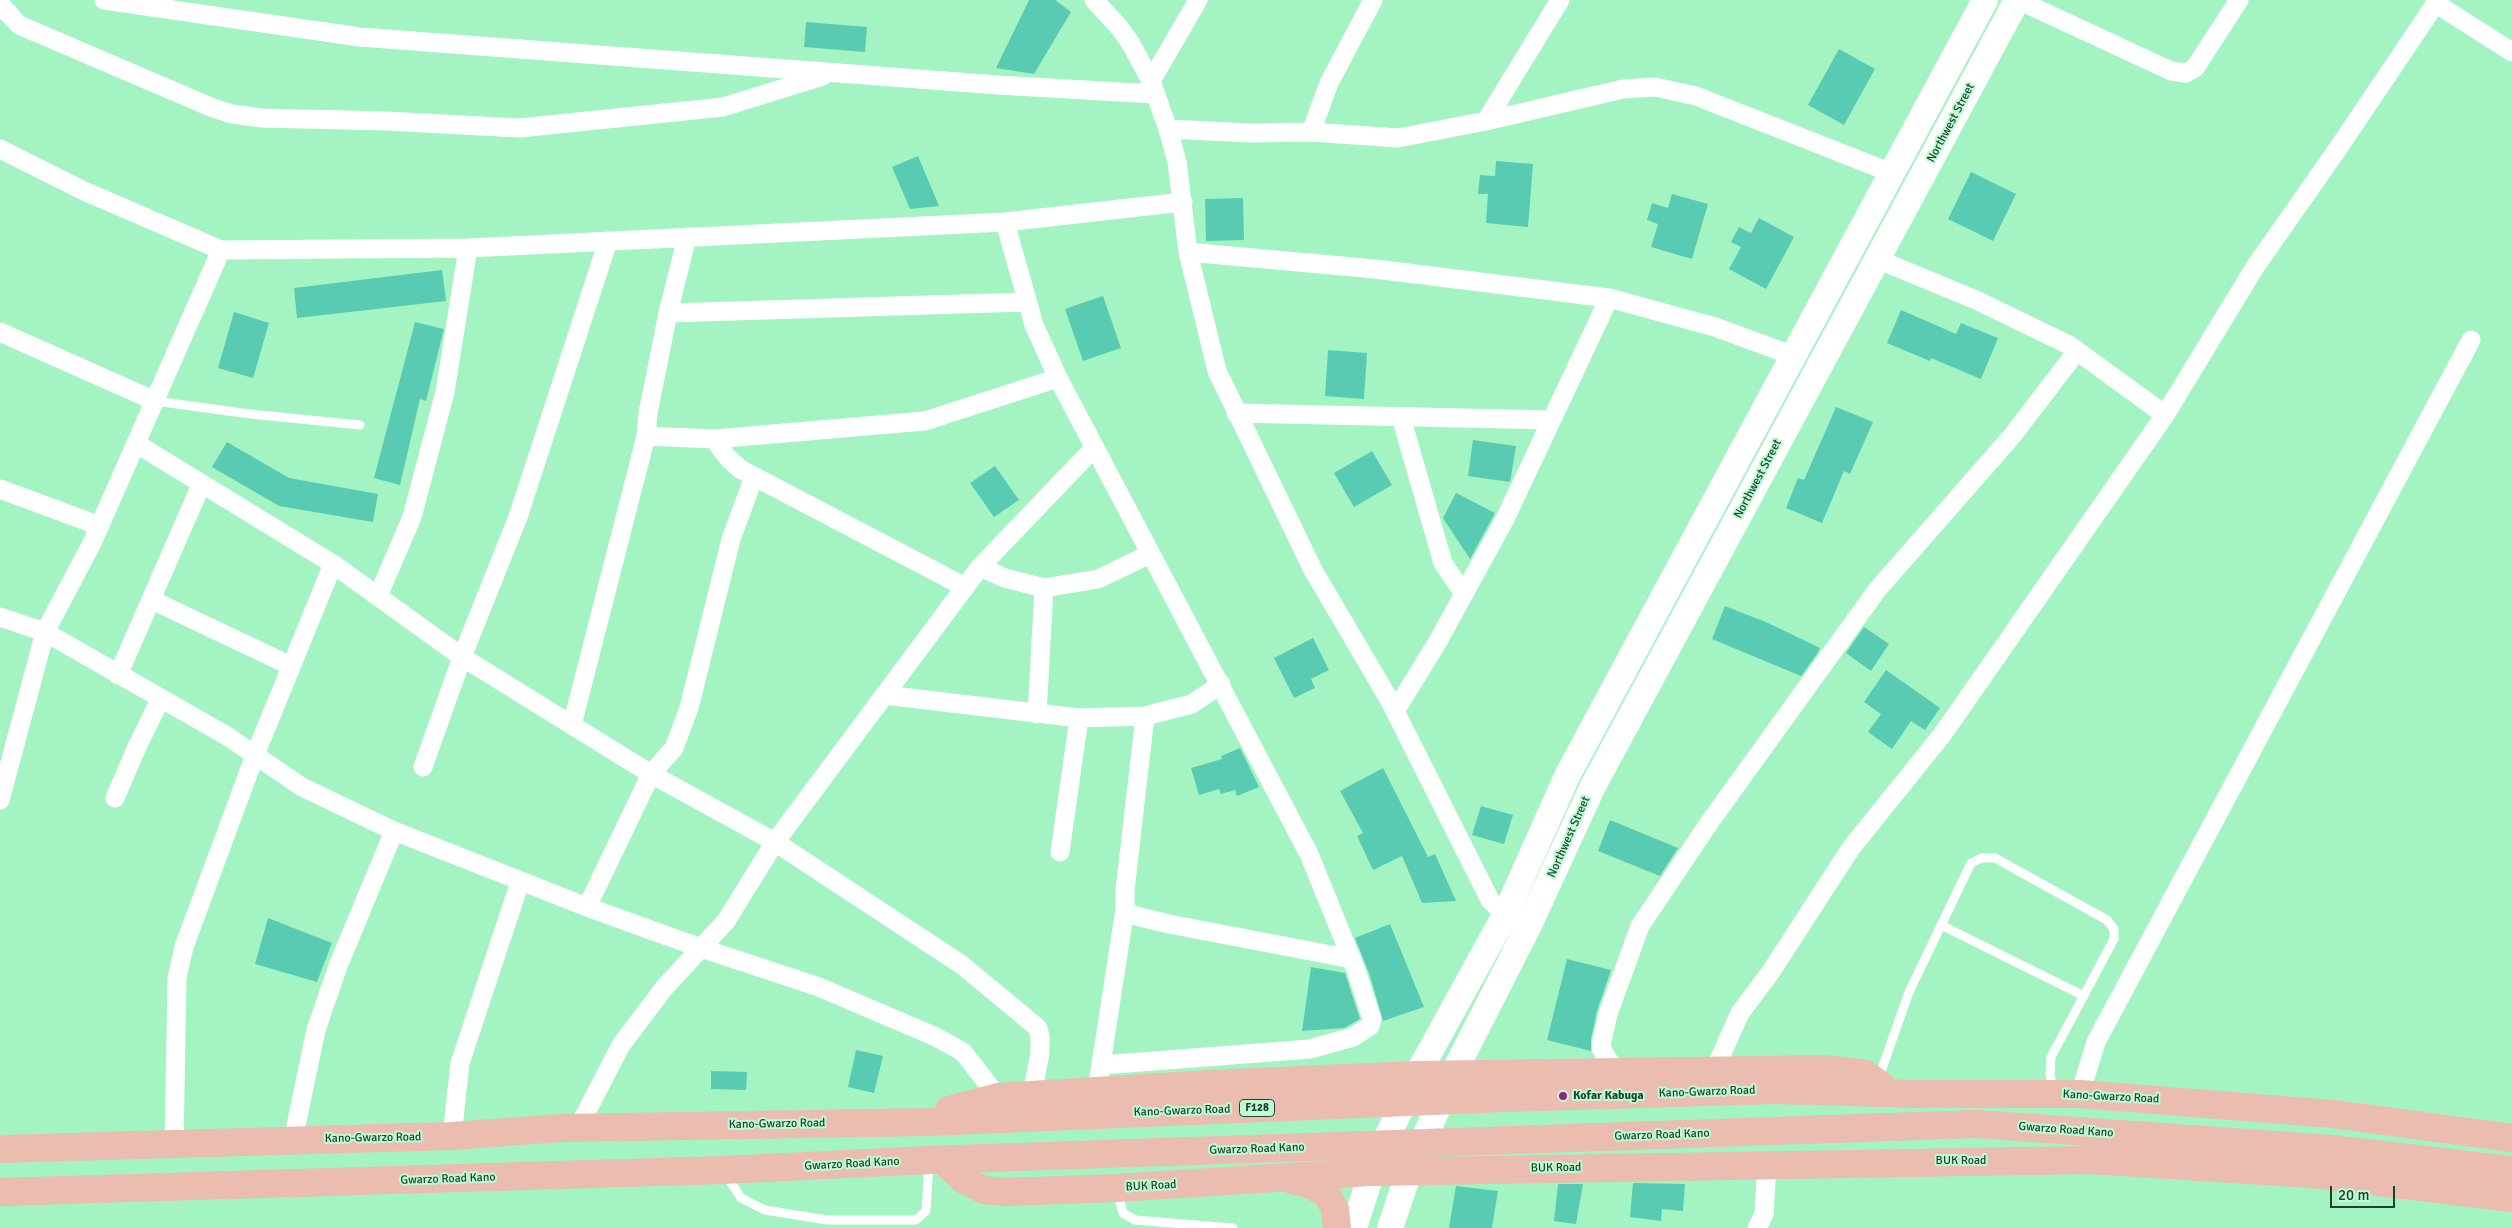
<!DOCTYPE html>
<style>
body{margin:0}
#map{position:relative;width:2512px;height:1228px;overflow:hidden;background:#a3f4c2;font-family:Signika,sans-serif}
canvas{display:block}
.scale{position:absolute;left:2330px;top:1186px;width:65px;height:22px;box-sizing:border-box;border:2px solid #20412e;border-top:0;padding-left:6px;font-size:15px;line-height:18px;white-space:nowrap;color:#20412e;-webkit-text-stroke:4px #bdfdd4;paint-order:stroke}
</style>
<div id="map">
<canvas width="2512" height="1228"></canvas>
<div class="scale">20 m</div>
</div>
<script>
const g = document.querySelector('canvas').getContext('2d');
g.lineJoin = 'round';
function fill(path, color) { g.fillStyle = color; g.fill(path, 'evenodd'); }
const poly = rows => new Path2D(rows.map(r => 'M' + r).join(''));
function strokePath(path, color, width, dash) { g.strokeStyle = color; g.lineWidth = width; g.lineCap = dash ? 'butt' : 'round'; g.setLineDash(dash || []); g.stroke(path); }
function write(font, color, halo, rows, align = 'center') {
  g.font = font + ' Signika,sans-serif'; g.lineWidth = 4; g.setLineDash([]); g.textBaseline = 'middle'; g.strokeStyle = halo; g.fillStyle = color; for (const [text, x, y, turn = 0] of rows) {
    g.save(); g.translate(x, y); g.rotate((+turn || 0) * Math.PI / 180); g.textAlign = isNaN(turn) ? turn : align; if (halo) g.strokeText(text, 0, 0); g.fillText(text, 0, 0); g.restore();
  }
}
const building = poly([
 [1029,0,1055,0,1071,12,1034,74,996,68],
 [806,22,867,27,865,52,804,47],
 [1839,49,1875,69,1844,125,1808,105],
 [918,156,939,206,910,209,892,167],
 [1496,161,1533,164,1528,227,1486,223,1488,194,1478,194,1480,175,1495,176],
 [1971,172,2016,194,1993,241,1948,219],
 [1672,194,1708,204,1692,259,1651,247,1658,224,1647,220,1652,203,1668,208],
 [1243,198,1244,240,1206,241,1205,199],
 [1759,218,1794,237,1766,289,1729,269,1741,247,1731,242,1739,227,1751,233],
 [442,270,446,301,297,318,294,288],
 [1103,296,1121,348,1083,361,1065,309],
 [1901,310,1956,334,1961,323,1998,338,1981,379,1931,358,1930,361,1887,343],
 [234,312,269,323,253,378,218,368],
 [415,322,444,329,426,401,420,399,400,485,374,478],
 [1328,350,1367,353,1364,399,1325,396],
 [1836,407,1873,422,1850,474,1844,471,1822,523,1786,508,1798,478,1804,480],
 [1473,440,1516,446,1510,482,1468,476],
 [227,442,289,478,378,494,373,522,279,506,212,467],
 [1372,451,1392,485,1354,507,1334,473],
 [995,466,1019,500,994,517,970,483],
 [1456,493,1495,513,1470,559,1443,518],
 [1725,606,1768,623,1820,648,1817,654,1801,676,1712,639],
 [1864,627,1889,644,1871,671,1846,653],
 [1313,638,1329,670,1311,679,1315,688,1294,698,1274,658],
 [1886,670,1940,708,1925,730,1911,721,1892,749,1868,732,1881,714,1864,702],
 [1240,748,1259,787,1237,796,1235,790,1221,794,1219,789,1199,795,1191,768,1222,759,1221,756],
 [1383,768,1428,857,1435,854,1456,901,1422,903,1402,856,1373,870,1357,836,1363,833,1340,791],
 [1481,806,1513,815,1504,844,1472,835],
 [1610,820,1678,848,1660,876,1598,851],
 [268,918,332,943,317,982,255,964],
 [1390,924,1424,1007,1383,1021,1370,976,1355,938],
 [1567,959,1611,970,1597,1011,1591,1039,1591,1051,1547,1040],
 [1311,967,1345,973,1360,1019,1344,1028,1302,1031],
 [856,1050,883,1056,874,1093,848,1087],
 [711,1071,747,1072,746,1090,711,1089],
 [1633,1183,1685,1184,1683,1211,1662,1209,1661,1221,1630,1217],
 [1558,1184,1583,1184,1576,1224,1554,1221],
 [1456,1186,1498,1191,1492,1228,1449,1228]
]);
const service = poly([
 [155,401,250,414,360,425],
 [1941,925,2084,996],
 [1878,1080,1909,992,1971,863,1982,858,1995,858,2107,920,2114,929,2114,939,2051,1057,2050,1075,2054,1092],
 [726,1175,741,1198,765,1210,827,1220,916,1220,926,1211,929,1162],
 [1117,1191,1123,1213,1135,1220,1233,1228]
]);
const minor = poly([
 [104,0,360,37,998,85,1155,94],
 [1094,0,1119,27,1131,44,1151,81,1168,129,1177,162,1188,252,1217,371,1313,570,1390,701,1490,900,1505,915],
 [2018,0,2171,71,2186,73,2195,68,2239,0],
 [2435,3,2512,52],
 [0,4,19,25,213,108,232,114,261,118,386,121,520,128,723,107,823,76],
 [1151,81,1198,0],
 [1486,121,1560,0],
 [1168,129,1250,133,1311,132,1398,138,1486,121,1623,89,1655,87,1696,96,1892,173],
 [1311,132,1329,83,1373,0],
 [0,149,84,191,221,250,468,248,1005,222,1183,202],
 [1005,222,1034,325,1058,378,1309,854,1356,970,1372,1019,1370,1026,1353,1037,1310,1049,1101,1065],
 [1188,252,1375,269,1609,298,1715,327,1794,356],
 [1877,259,1976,300,2069,345,2165,415],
 [668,313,1026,302],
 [0,332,155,401],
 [1236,413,1551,420],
 [1401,417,1443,563,1464,594],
 [646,436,714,439,925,421,1058,378],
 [714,439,727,457,740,469,965,587],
 [137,444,333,564,462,657,651,774,775,842,962,965,1038,1028,1040,1037,1040,1053,1032,1094],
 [0,489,100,526],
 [980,567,1005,578,1044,588,1098,579,1150,554],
 [378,596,412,517,445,392,468,248],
 [152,600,291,666],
 [0,617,45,632,227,736,302,787,394,831,587,907,701,948,819,987,936,1037,963,1052,998,1097],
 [118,675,201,485],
 [884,695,1079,718,1145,716,1192,704,1221,684],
 [1395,711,1437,643,1505,519,1609,298],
 [1037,714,1044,588],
 [572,725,646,436,648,413,668,313,687,237],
 [423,767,462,657,518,517,608,241],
 [115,798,136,749,161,698],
 [0,800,45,632,92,543,221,250],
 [1060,852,1079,718],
 [587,907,651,774,674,748,689,708,731,539,754,477],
 [1125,909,1132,915,1169,924,1352,959],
 [1714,1071,1740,1013,1770,973,1851,848,1942,735,2165,415,2255,267,2339,147,2438,0],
 [1616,1073,1601,1048,1602,1040,1608,1014,1640,926,1709,823,1877,590,2012,436,2077,351],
 [1099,1077,1125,909,1125,890,1145,716],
 [2080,1094,2096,1042,2471,340],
 [578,1128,621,1045,664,988,726,921,775,842,965,587,980,567,1094,448],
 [452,1136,460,1063,520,882],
 [293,1140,316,1030,338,966,394,831],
 [174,1145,177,978,184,947,255,755,333,564],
 [1757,1228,1764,1214,1767,1165]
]);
const secondary = poly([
 [1354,1228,1375,1162,1417,1075,1505,915,1568,774,1985,0],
 [1390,1228,1409,1172,1452,1076,1529,925,1593,786,2017,0]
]);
const primary = poly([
 [949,1110,998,1097,1209,1084,1417,1075,1825,1069,1865,1074,1882,1086],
 [0,1149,452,1136,561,1128,928,1122,1504,1098,1774,1090,1914,1094,2080,1094,2333,1114,2512,1138],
 [942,1160,964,1180,984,1190,1004,1192,1116,1188,1370,1172,2089,1160,2311,1174,2512,1198],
 [1292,1180,1306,1183,1326,1193,1335,1209,1337,1228],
 [0,1192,723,1170,929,1160,1977,1124,2332,1149,2512,1170]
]);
const markers = [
 [1563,1096,5,"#952281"]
];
const shields = [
 [1257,1108,35]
];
const shieldNames = [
 ["F128",1257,1108]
];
const streetNames = [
 ["Northwest Street",1951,123,-62],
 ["Northwest Street",1758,479,-62],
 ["Northwest Street",1569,837,-66],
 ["Kano-Gwarzo Road",1707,1092,-2],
 ["Kano-Gwarzo Road",2111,1097,3],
 ["Kano-Gwarzo Road",1182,1111,-2],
 ["Kano-Gwarzo Road",777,1124,-1],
 ["Gwarzo Road Kano",2066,1130,4],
 ["Gwarzo Road Kano",1662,1135,-2],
 ["Kano-Gwarzo Road",373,1138,-1],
 ["Gwarzo Road Kano",1257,1149,-2],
 ["BUK Road",1961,1161],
 ["Gwarzo Road Kano",852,1164,-3],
 ["BUK Road",1556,1168,-1],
 ["Gwarzo Road Kano",448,1179,-2],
 ["BUK Road",1151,1186,-3]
];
const poiNames = [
 ["Kofar Kabuga",1573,1096]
];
fill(building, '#59cbb2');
strokePath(service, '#fff', 9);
strokePath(minor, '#fff', 19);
strokePath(secondary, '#fff', 26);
strokePath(primary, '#ebbcb0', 28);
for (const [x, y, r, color] of markers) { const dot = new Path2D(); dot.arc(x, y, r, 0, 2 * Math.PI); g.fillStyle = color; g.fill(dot); strokePath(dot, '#bdfdd4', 2); }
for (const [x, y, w] of shields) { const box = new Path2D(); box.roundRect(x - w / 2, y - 8.5, w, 17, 4); g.fillStyle = '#bdfdd4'; g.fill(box); strokePath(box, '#20412e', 1); }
write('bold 11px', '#20412e', null, shieldNames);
write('12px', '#20412e', '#bdfdd4', streetNames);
write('bold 12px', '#20412e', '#bdfdd4', poiNames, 'left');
</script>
